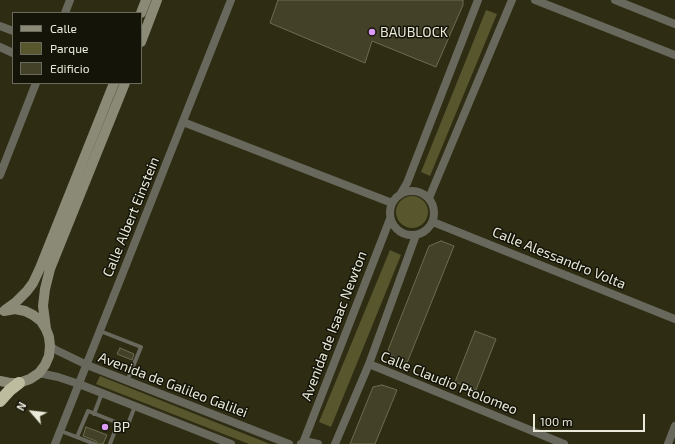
<!DOCTYPE html>
<style>
body{margin:0}
#map{position:relative;width:675px;height:444px;overflow:hidden;background:#2e2c13;font-family:"Exo 2",sans-serif}
canvas{display:block}
.legend{position:absolute;left:12px;top:12px;width:130px;height:72px;box-sizing:border-box;background:#151409;border:1px solid #6a6a5d;margin:0;padding:5px 7px;list-style:none;font-size:12px;color:#eaeada}
.legend li{display:flex;align-items:center;gap:8px;height:20px}
.legend b{width:20px;border:1px solid #6a6a5d}
.north{position:absolute;left:12px;top:392px;width:40px;height:40px;-webkit-text-stroke:3px #151409;paint-order:stroke;rotate:298deg;font-size:11px;font-weight:700;line-height:16px;text-align:center;color:#eaeada}
.north::after{content:'';display:block;margin:auto;width:14px;height:18px;background:#eaeada;clip-path:polygon(50% 0,100% 100%,50% 72%,0 100%)}
.scale{position:absolute;left:533px;top:414px;width:112px;height:18px;box-sizing:border-box;border:2px solid #eaeada;border-top:0;padding-left:5px;font-size:12px;line-height:14px;white-space:nowrap;color:#eaeada;-webkit-text-stroke:3px #151409;paint-order:stroke}
</style>
<div id="map">
<canvas width="675" height="444"></canvas>
<ul class="legend">
<li><b style="height:5px;background:#8a8a77"></b>Calle</li>
<li><b style="height:11px;background:#58562d"></b>Parque</li>
<li><b style="height:11px;background:#434128"></b>Edificio</li>
</ul>
<div class="north">N</div>
<div class="scale">100 m</div>
</div>
<script>
const g = document.querySelector('canvas').getContext('2d');
g.lineJoin = 'round';
function fill(path, color) { g.fillStyle = color; g.fill(path, 'evenodd'); }
const poly = rows => new Path2D(rows.map(r => 'M' + r).join(''));
function strokePath(path, color, width, dash) { g.strokeStyle = color; g.lineWidth = width; g.lineCap = dash ? 'butt' : 'round'; g.setLineDash(dash || []); g.stroke(path); }
function write(font, color, halo, rows, align = 'center') {
  g.font = font + ' "Exo 2",sans-serif'; g.lineWidth = 3; g.setLineDash([]); g.textBaseline = 'middle'; g.strokeStyle = halo; g.fillStyle = color; for (const [text, x, y, turn = 0] of rows) {
    g.save(); g.translate(x, y); g.rotate((+turn || 0) * Math.PI / 180); g.textAlign = isNaN(turn) ? turn : align; if (halo) g.strokeText(text, 0, 0); g.fillText(text, 0, 0); g.restore();
  }
}
const green = poly([
 [486,10,497,14,430,176,421,172],
 '396 212a16 16 0 1 1 32 0a16 16 0 1 1-32 0Z',
 [390,250,401,255,331,427,319,422],
 [100,376,270,444,249,444,96,384]
]);
const building = poly([
 [278,0,463,0,463,5,436,67,372,41,365,63,270,23,278,0],
 [441,241,454,246,407,363,393,357,388,350,429,246,441,241],
 [475,331,496,339,476,390,455,382,475,331],
 [120,348,134,354,132,360,117,354,120,348],
 [382,385,397,390,375,444,350,444,373,387,382,385],
 [86,427,107,435,103,444,98,444,96,441,83,436,86,427]
]);
const lane = poly([
 [100,331,141,347,127,381],
 [94,414,102,393],
 [118,423,127,427,135,406],
 [61,431,95,444],
 [77,437,88,411,118,423,110,444]
]);
const street = poly([
 [535,0,675,55],
 [615,0,675,24],
 [65,13,70,0],
 [0,26,13,31],
 [0,47,13,53],
 [183,122,392,203],
 [0,175,36,83],
 '390 213a22 22 0 1 1 44 0a22 22 0 1 1-44 0Z',
 [401,193,407,183,478,0],
 [429,198,512,0],
 [433,222,675,319],
 [50,346,56,350,87,365,289,444],
 [369,364,564,444],
 [39,373,58,377,79,384,231,444],
 [303,443,390,219],
 [55,444,231,0],
 [301,444,309,442,318,444],
 [335,444,369,364,416,235],
 [668,444,675,426]
]);
const secondary = poly([
 [141,13,146,0],
 [141,42,157,0],
 [5,310,16,302,27,291,33,283,40,268,114,83],
 [4,311,15,309,25,311,33,315,41,321,46,329],
 [0,381,10,383,19,383,30,379,39,373,45,365,49,356,50,346,49,337,46,329,43,306,45,289,50,269,125,83]
]);
const highway = poly([
 [0,401,10,390,19,383]
]);
const markers = [
 [372,32,4,"#da9af6"],
 [105,427,4,"#da9af6"]
];
const poiNames = [
 ["BAUBLOCK",380,32],
 ["BP",113,427]
];
const streetNames = [
 ["Calle Albert Einstein",131,217,-68],
 ["Calle Alessandro Volta",559,258,22],
 ["Avenida de Isaac Newton",334,326,-69],
 ["Calle Claudio Ptolomeo",449,383,22],
 ["Avenida de Galileo Galilei",173,385,21]
];
fill(green, '#58562d');
fill(building, '#434128');
strokePath(building, '#6d6c50', 1);
strokePath(lane, '#68685c', 4);
strokePath(street, '#68685c', 8);
strokePath(secondary, '#8a8a77', 10);
strokePath(highway, '#bdbc9e', 12);
for (const [x, y, r, color] of markers) { const dot = new Path2D(); dot.arc(x, y, r, 0, 2 * Math.PI); g.fillStyle = color; g.fill(dot); strokePath(dot, '#151409', 1.5); }
write('14px', '#eaeada', '#151409', poiNames, 'left');
write('14px', '#eaeada', '#151409', streetNames);
</script>
